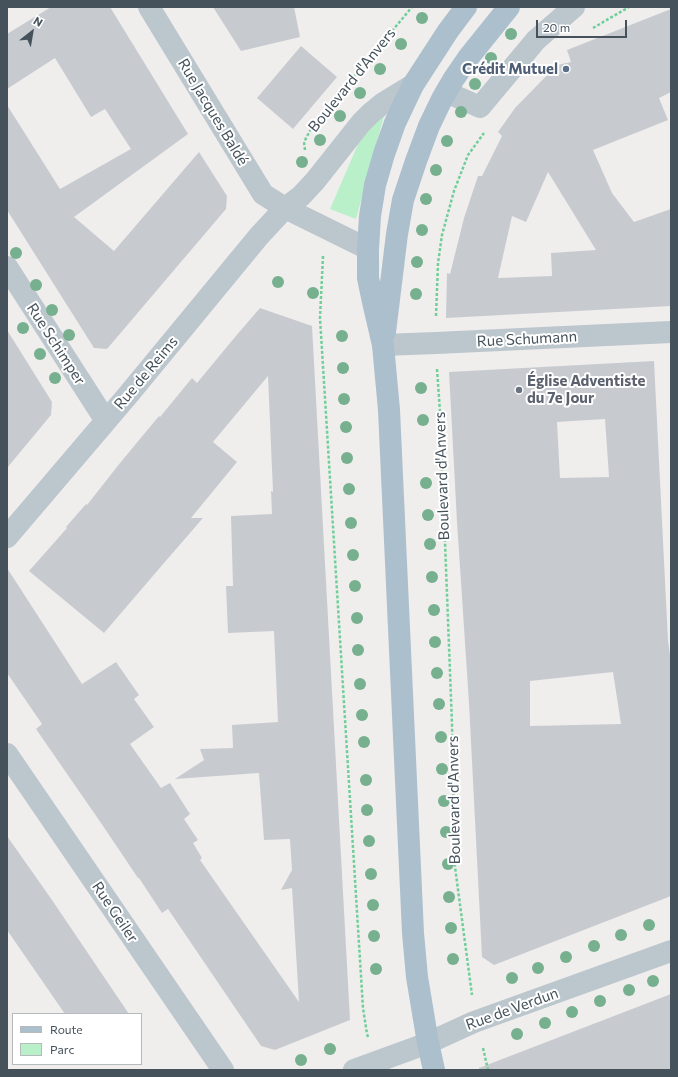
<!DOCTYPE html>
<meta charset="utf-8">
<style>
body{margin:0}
#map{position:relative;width:678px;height:1077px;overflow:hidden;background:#f0eded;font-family:Commissioner,sans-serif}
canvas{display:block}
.frame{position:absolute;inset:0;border:8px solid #45525b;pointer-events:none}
.legend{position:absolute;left:12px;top:1013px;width:130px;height:52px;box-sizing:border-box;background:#fff;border:1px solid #b5babd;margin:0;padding:5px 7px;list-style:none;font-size:12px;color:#45525b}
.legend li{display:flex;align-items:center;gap:8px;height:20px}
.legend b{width:20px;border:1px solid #b5babd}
.north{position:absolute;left:12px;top:12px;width:40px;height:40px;-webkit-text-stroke:3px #fff;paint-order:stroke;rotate:31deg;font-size:11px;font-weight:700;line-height:16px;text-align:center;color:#45525b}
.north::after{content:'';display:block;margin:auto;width:14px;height:18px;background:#45525b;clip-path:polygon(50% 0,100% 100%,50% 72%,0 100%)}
.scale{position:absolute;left:536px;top:20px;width:91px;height:18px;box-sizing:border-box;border:2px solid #45525b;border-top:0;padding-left:5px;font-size:12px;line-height:14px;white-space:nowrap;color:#45525b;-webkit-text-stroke:3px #fff;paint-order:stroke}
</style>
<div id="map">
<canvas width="678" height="1077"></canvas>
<div class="frame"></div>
<ul class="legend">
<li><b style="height:5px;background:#acbfcd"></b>Route</li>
<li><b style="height:11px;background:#b9f0ca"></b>Parc</li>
</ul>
<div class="north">N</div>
<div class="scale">20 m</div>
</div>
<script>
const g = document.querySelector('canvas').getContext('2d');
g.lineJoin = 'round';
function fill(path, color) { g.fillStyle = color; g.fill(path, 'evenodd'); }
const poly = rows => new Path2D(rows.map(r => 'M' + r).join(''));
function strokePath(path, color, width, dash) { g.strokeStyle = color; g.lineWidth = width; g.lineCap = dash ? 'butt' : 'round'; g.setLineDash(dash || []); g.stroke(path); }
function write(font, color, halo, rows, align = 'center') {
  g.font = font + ' Commissioner,sans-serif'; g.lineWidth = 4; g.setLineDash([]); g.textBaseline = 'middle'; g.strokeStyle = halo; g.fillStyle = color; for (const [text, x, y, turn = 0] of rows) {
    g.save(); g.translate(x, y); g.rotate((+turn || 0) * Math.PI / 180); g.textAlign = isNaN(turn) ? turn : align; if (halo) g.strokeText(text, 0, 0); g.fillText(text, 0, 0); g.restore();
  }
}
const green = poly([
 [385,112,356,219,330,209,365,128]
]);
const building = poly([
 [51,7,110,7,188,134,74,217,114,251,199,152,227,196,226,209,107,349,94,348,7,210,7,105,60,189,131,149,105,109,91,117,55,58,7,89,7,34],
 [213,7,294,7,300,37,241,51],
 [671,9,671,92,659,98,668,120,593,150,612,193,634,222,671,209,671,306,446,318,447,273,450,274,464,218,478,176,482,176,502,136,498,132,515,108,557,65,571,62,567,50],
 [548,172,596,250,551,253,552,276,498,278,512,216,526,222],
 [301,46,337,77,293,129,257,98],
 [260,308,312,326,350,1020,275,1050,261,1046,168,909,162,913,139,878,138,878,101,823,36,729,42,724,7,673,7,568,82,684,116,662,139,695,134,699,154,727,130,744,161,788,170,783,190,814,184,819,198,840,193,843,202,858,200,860,299,1002,292,888,281,890,292,870,290,839,264,840,259,773,175,779,204,760,200,749,233,748,232,725,278,722,274,631,228,633,226,586,233,586,231,516,272,514,271,491,273,492,268,376,213,442,237,462,191,518,203,518,164,563,104,633,29,571,67,528,66,527,86,504,87,505,120,463,159,416,160,417,192,378,197,383,235,337],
 [7,330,52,402,51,415,7,468],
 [654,361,668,641,671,661,671,896,494,965,482,957,469,703,457,522,449,372],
 [605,419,609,477,560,478,557,422],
 [613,672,621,724,530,726,530,681],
 [7,836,52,900,129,1014,65,1014,7,930],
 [671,994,671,1070,479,1070,479,1068]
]);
const path = poly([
 [593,28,629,7],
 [305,150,304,142,312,127,412,7],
 [323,256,320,318,363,1008,367,1034,368,1037],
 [436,316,438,263,442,235,454,191,468,155,484,133],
 [437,369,440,412,452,724,455,867,472,995],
 [483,1048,488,1070]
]);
const minor = poly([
 [149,7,263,194,285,208,368,249],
 [446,92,480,107,536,40,574,7],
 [7,267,106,421],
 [383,345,436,343,671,332],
 [7,537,128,395,259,236,285,208,301,196,315,181,361,123,371,113,382,104,413,85],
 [7,754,223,1070],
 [354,1070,428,1043,474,1022,671,951]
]);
const major = poly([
 [385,332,397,234,403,200,416,161,429,126,442,99,453,80,468,58,509,7],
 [434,1070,428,1043,417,977,413,933,389,410,383,345,373,302,368,278,368,249,370,216,375,185,384,154,395,123,413,85,448,31,466,7]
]);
const trees = [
 [422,18],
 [511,34],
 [401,44],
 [491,58],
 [380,69],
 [475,84],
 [360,93],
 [461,112],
 [340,116],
 [320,140],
 [447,141],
 [302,162],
 [436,170],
 [426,199],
 [422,230],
 [16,253],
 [417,262],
 [278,282],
 [36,285],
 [313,293],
 [416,294],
 [52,310],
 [23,328],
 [69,335],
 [342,336],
 [40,354],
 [343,368],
 [55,378],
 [421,388],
 [344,399],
 [423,420],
 [346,427],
 [347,458],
 [426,483],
 [349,489],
 [428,515],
 [351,523],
 [430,544],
 [353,555],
 [432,577],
 [355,586],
 [434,610],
 [357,618],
 [435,642],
 [358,650],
 [437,673],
 [360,684],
 [439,704],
 [362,715],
 [441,737],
 [364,742],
 [442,769],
 [366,780],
 [444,801],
 [367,810],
 [446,832],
 [369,841],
 [448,864],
 [371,874],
 [449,897],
 [373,905],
 [649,925],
 [451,928],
 [621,935],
 [374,936],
 [594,946],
 [566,957],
 [453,959],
 [538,968],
 [376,969],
 [512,978],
 [653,981],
 [629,990],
 [600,1001],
 [572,1012],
 [545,1023],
 [517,1034],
 [330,1049],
 [301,1060]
];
const markers = [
 [566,69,4,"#5c6f8a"],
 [519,390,4,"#6b7280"]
];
const serviceNames = [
 ["Crédit Mutuel",558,69]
];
const streetNames = [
 ["Boulevard d'Anvers",352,80,-51],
 ["Rue Jacques Baldé",213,112,59],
 ["Rue Schumann",527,339,-3],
 ["Rue Schimper",56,344,57],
 ["Rue de Reims",146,373,-50],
 ["Boulevard d'Anvers",442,476,-92],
 ["Boulevard d'Anvers",454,800,-91],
 ["Rue Geiler",115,912,56],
 ["Rue de Verdun",512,1009,-20]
];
const worshipNames = [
 ["Église Adventiste",527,381],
 ["du 7e Jour",527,398]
];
fill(green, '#b9f0ca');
fill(building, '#c7cbd0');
strokePath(path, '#70cf99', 2.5, [3, 2]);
strokePath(minor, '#bbc6cd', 22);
strokePath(major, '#acbfcd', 22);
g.fillStyle = '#77b08e';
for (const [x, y] of trees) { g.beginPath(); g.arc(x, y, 6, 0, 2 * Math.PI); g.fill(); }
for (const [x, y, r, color] of markers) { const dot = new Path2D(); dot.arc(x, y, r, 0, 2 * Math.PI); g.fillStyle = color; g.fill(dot); strokePath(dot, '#fff', 1.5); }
write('bold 15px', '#4e5e75', '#fff', serviceNames, 'right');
write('15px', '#45525b', '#fff', streetNames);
write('bold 15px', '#5b616d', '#fff', worshipNames, 'left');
</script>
